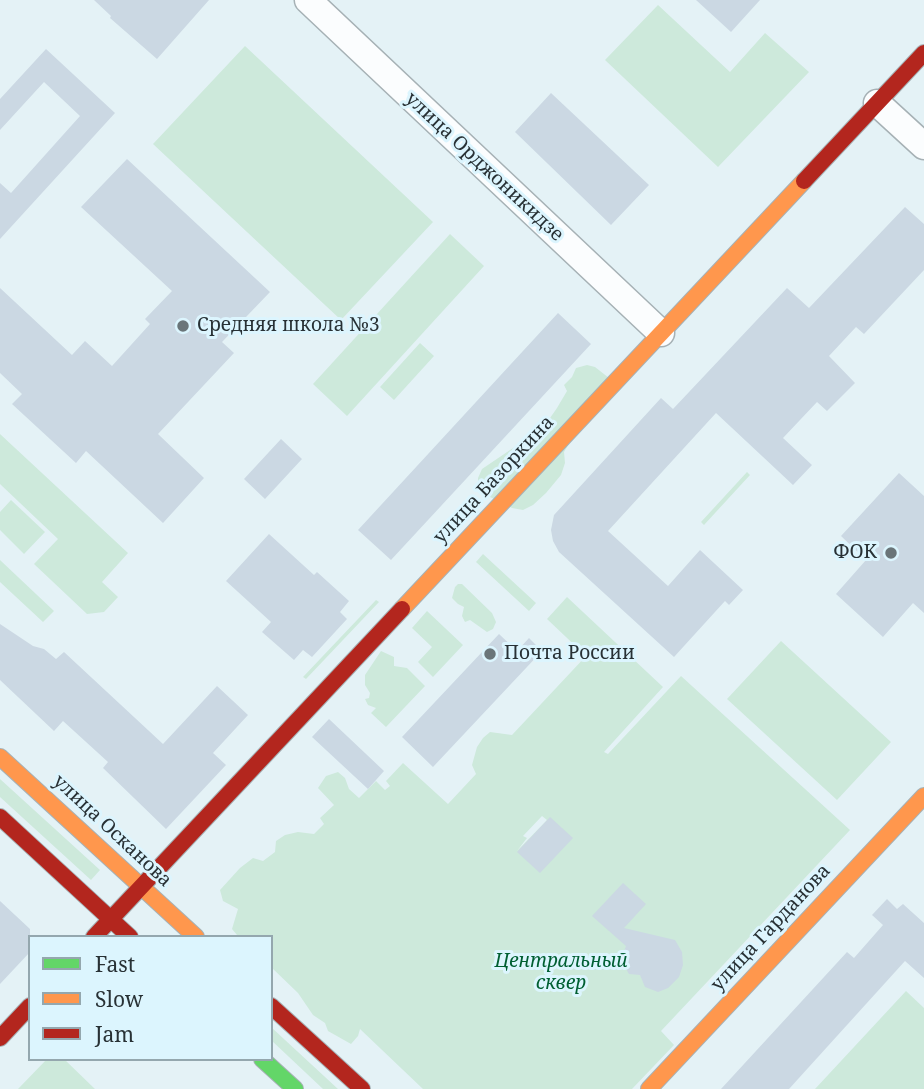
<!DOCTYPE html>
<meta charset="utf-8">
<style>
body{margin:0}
#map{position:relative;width:924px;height:1089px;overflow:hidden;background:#e4f2f6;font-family:"Noto Serif",serif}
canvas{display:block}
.legend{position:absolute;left:28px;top:935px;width:245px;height:126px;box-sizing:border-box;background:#dcf5fe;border:2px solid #94a7ae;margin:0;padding:9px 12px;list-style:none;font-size:21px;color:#283135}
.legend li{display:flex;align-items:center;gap:14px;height:35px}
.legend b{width:35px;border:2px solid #94a7ae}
</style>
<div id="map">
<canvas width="924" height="1089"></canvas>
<ul class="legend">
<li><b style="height:9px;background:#63d668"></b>Fast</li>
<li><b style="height:9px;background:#ff974d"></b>Slow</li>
<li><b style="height:9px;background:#b3261e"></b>Jam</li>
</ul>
</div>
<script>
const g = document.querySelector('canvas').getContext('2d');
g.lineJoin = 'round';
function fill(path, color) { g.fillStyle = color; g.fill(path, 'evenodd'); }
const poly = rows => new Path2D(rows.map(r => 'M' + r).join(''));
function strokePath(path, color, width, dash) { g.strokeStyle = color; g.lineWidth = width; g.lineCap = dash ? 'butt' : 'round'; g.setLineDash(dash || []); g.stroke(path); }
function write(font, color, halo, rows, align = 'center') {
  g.font = font + ' "Noto Serif",serif'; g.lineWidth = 6; g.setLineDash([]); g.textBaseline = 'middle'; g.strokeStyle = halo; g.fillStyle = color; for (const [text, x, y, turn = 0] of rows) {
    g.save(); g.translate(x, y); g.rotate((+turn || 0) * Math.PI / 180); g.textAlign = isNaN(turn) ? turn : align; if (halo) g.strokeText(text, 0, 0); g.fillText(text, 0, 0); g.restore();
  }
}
const green = poly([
 [658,5,730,72,765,33,809,72,718,167,605,60],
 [245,46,433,222,341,320,153,144],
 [450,234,484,266,347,416,313,384],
 [420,343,434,356,394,400,380,387],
 [587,365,595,367,609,378,564,452,565,463,561,475,546,493,533,505,523,510,512,508,484,494,478,488,478,478,482,469,516,446,526,447,538,424,550,418,557,408,567,391,564,385,572,377,576,368],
 [0,434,128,553,102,582,118,597,104,612,87,614,34,564,58,539,0,484],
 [747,472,750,475,704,525,701,522],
 [11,500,45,532,24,554,0,530,0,512],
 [483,554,536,603,529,611,476,562],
 [0,560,54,611,43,622,0,582],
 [458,584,462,584,492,613,496,622,493,629,487,632,470,620,465,622,462,616,464,607,458,604,452,598,455,587],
 [567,597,663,687,604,752,608,754,681,676,850,830,661,1031,674,1045,632,1089,423,1089,360,1029,358,1036,351,1044,328,1031,325,1023,313,1015,298,993,271,967,271,937,237,935,232,929,238,909,223,901,220,890,240,868,253,858,263,861,275,852,276,841,285,835,298,832,314,834,324,824,320,818,334,805,318,788,326,776,338,772,345,778,349,789,359,798,376,781,385,790,390,786,386,781,403,763,448,804,476,774,472,765,477,747,483,738,490,732,512,735,586,656,547,619],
 [542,816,547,820,517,851,527,838,523,836],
 [376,600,379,602,306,679,303,677],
 [427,611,463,645,433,677,418,662,432,647,412,628],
 [781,641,891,742,837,800,727,699],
 [381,651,394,657,394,666,407,668,425,686,386,727,371,713,376,708,368,705,365,699,369,698,370,693,365,685,365,675],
 [0,779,100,870,91,880,0,797],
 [906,991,924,1008,924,1089,815,1089],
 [271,1027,338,1089,323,1089,271,1040],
 [47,1059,64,1059,95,1089,18,1089]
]);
const building = poly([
 [94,0,209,0,157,59,110,18,111,16],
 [696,0,760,0,731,32],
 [46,49,115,113,0,239,0,183,11,193,80,116,44,82,0,130,0,99],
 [551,93,649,185,611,225,515,132],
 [127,159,270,292,222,342,234,353,158,434,204,478,163,523,86,451,76,463,12,404,22,394,0,373,0,288,72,355,85,341,112,366,150,324,145,319,172,291,81,207],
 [905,207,924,224,924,270,864,334,856,327,829,356,855,383,827,411,817,402,783,438,812,465,793,485,716,413,608,531,668,586,700,550,743,590,729,605,725,601,674,657,559,552,553,541,551,530,554,515,661,398,673,409,787,288,809,308],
 [558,313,591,344,391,560,358,530],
 [281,439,302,459,265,499,244,479],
 [899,473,924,496,924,613,913,603,883,637,836,594,866,560,841,536],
 [269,534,314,575,317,572,349,601,340,612,347,619,312,657,303,650,294,660,262,632,271,622,226,581],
 [0,624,33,646,44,649,56,659,64,652,163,744,217,686,248,715,213,753,226,765,166,829,103,768,108,762,63,721,54,731,0,680],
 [499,634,517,651,529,638,542,651,433,767,402,737],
 [329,719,384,771,368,789,312,737],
 [550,817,573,838,540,873,517,852],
 [623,883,646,904,624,928,675,940,682,952,683,965,679,977,668,988,658,992,645,987,640,975,629,974,621,960,626,946,592,916],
 [887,899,897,909,903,904,924,923,924,978,905,961,789,1089,721,1089,847,952,854,958,883,925,872,915],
 [0,901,30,929,30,952,0,984]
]);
const street = poly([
 [308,0,661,333],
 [877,103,924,146]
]);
const fast = poly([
 [262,1059,295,1089]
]);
const slow = poly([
 [402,609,804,181],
 [0,757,196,937],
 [649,1089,924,796]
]);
const jam = poly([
 [804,181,924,53],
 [0,817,130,937],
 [94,937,402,609],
 [271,1006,362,1089],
 [0,1038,30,1006]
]);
const markers = [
 [183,326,7,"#6a7579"],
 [891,553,7,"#6a7579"],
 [490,654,7,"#6a7579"]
];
const streetNames = [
 ["улица Орджоникидзе",484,167,43],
 ["улица Базоркина",494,480,-47],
 ["улица Осканова",112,831,43],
 ["улица Гарданова",771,928,-47]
];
const poiNames = [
 ["Средняя школа №3",197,326],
 ["ФОК",877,553,"right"],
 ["Почта России",504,654]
];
const parkNames = [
 ["Центральный",561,962],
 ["сквер",561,984]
];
fill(green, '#cde9db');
fill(building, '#cbd8e3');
strokePath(street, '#a6b1b5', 29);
strokePath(fast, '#a6b1b5', 18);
strokePath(slow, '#a6b1b5', 18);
strokePath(jam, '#a6b1b5', 18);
strokePath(street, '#fbfdfe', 26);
strokePath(fast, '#63d668', 16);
strokePath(slow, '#ff974d', 16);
strokePath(jam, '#b3261e', 16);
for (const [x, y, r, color] of markers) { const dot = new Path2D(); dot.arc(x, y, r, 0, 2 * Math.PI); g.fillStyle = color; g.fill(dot); strokePath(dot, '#dcf5fe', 2.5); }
write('19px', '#283135', '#dcf5fe', streetNames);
write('19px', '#283135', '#dcf5fe', poiNames, 'left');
write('italic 19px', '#005f32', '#dcf5fe', parkNames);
</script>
